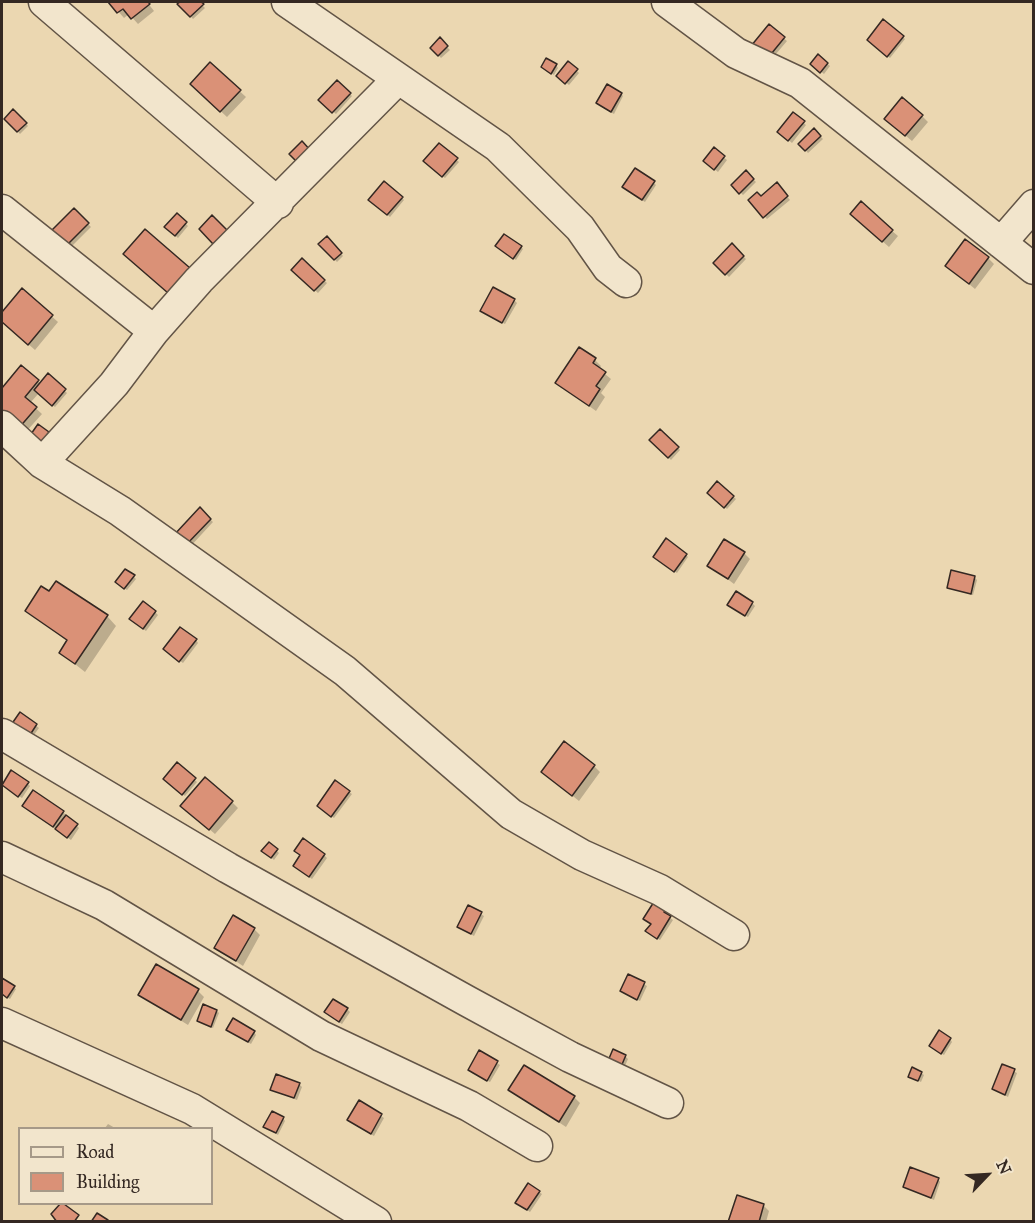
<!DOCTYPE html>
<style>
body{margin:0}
#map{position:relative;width:1035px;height:1223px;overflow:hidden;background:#ebd7b1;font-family:"IM FELL Great Primer",serif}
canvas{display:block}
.frame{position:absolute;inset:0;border:3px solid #342822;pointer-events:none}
.legend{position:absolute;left:18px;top:1127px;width:195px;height:78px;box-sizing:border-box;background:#f2e5cc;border:2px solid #a69988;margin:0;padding:8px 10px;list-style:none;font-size:18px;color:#342822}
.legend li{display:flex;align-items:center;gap:12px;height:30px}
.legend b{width:30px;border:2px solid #a69988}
.north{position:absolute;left:957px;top:1145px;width:60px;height:60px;-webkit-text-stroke:4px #f2e5cc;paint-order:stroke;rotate:65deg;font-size:16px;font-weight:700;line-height:24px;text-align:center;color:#342822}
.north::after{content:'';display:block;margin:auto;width:21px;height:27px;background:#342822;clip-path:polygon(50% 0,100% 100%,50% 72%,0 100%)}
</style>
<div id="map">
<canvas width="1035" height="1223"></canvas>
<div class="frame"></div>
<ul class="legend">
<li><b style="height:8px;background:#f2e5cc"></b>Road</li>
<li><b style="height:16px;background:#da9177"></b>Building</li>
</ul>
<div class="north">N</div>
</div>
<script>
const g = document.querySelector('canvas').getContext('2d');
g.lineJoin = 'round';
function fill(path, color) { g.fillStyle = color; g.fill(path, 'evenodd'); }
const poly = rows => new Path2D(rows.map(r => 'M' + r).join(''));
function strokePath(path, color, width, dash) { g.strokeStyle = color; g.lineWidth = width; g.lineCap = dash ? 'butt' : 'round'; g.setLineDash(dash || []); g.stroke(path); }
const shadow = poly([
 [110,2,147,2,154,11,138,24,129,14,124,18],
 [182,2,199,2,205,8,193,19,179,4],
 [884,21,905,39,890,58,869,40],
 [769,26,787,41,770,61],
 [734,31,749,42,742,52,727,41],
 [440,40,450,50,441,58,432,48],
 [819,56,830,66,824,74,812,64],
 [569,63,579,73,569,85,558,76],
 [210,64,246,97,227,117,198,90],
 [556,65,558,68,554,75,545,69],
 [337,82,352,96,336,114,320,100],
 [621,94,623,96,614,114,600,106],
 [14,111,28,126,20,134,6,119],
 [794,114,806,125,792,143,779,132],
 [922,116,928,122,912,141,892,124],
 [814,130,823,139,808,153,800,144],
 [439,145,459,162,445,178,425,161],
 [714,150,727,160,718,172,708,164],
 [746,172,756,182,743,195,733,185],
 [384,183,404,200,390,217,370,200],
 [654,183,656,185,645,202,627,190],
 [777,185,790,200,767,219,750,201,761,198],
 [74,210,91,227,70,248,53,231],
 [177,215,188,226,178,238,166,227],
 [858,220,892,231,898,236,889,247],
 [327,238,343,256,337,262,320,244],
 [732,246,746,259,729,277,715,263],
 [521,247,523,249,516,260,500,249],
 [988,258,994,264,975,289,947,266],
 [302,260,327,283,318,293,293,270],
 [22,290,58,322,35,350,2,321,2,314],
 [514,300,517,303,505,324,485,313],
 [595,360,601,366,599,369,611,379,601,393,605,397,596,411,557,383],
 [21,367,41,384,48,375,67,393,55,407,39,393,30,403,42,414,24,434,2,415,2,391],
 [660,431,680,450,671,460,651,440],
 [717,483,736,499,727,509,709,493],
 [200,510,213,522,189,548,176,535],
 [744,553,750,559,734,584,709,565],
 [686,555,688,557,677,573,657,559],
 [134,577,136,579,127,590,120,585],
 [975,578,977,580,973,595,948,587],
 [752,603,755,606,748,617,732,607],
 [27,610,107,616,116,626,85,672,61,653,68,642],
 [155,612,158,615,146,631,134,622],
 [196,640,198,643,183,663,168,652],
 [20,714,39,728,31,739],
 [177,764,197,782,185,796,165,779],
 [594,766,600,772,579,801,543,772],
 [28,784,30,786,22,798,5,787],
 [349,792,352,794,334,818,321,808],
 [232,802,238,808,215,834,188,811],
 [27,809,63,812,79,828,71,840],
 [269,844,279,853,274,860,263,850],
 [324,855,327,858,312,879,297,868],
 [468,907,484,916,474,936,459,927],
 [670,908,666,915,673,920,660,940,650,934,652,924,645,919],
 [254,929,260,935,243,966,216,948],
 [628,976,647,986,640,1001,621,991],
 [2,980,16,989,10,999,2,994],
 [198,991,204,997,188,1025,140,995],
 [347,1009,350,1012,342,1024,328,1015],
 [217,1011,219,1013,213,1028,198,1021],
 [231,1032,254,1032,256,1035,251,1044],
 [950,1039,952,1042,944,1055,933,1048],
 [480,1052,500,1065,490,1082,472,1073],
 [625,1056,628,1059,621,1075,609,1070],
 [1003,1066,1017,1073,1008,1097,994,1089],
 [921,1073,924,1075,921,1082,910,1076],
 [299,1084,302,1087,297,1100,272,1090],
 [510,1090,574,1097,580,1103,566,1127],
 [359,1102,384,1118,374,1136,349,1120],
 [283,1118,285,1121,278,1135,268,1129],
 [108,1124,115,1128,105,1128],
 [938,1179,940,1182,934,1200,905,1187],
 [539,1192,542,1194,530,1212,520,1205],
 [763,1205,769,1211,766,1222,730,1222]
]);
const building = poly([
 [108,2,148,2,150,4,131,19,123,9,117,13,108,2],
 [180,2,201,2,204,4,190,17,177,4,180,2],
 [883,19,904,36,887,57,867,40,883,19],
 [769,24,785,37,767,59,751,46,769,24],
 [440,37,448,46,438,56,430,48,440,37],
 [818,54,828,63,820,73,810,64,818,54],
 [546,58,557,64,551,74,541,67,546,58],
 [568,61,578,69,565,84,556,76,568,61],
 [210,62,241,90,220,112,190,84,210,62],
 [337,80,351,93,332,113,318,100,337,80],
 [607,84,622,93,611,112,596,103,607,84],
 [902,97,923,115,905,136,884,119,902,97],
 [13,109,27,123,17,132,4,119,13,109],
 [793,112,805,121,788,141,777,132,793,112],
 [814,128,821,136,805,151,798,144,814,128],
 [302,141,311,151,298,163,289,154,302,141],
 [439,143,458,158,442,177,423,161,439,143],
 [714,147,725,156,714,170,703,161,714,147],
 [635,168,655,181,642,200,622,187,635,168],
 [746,170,754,179,739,194,731,185,746,170],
 [384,181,403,197,387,215,368,200,384,181],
 [777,182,788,196,763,218,748,200,757,192,761,196,777,182],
 [861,201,893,230,882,242,850,214,861,201],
 [74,208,89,223,66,246,51,231,74,208],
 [177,213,187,222,175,236,164,227,177,213],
 [212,215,227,230,213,244,199,229,212,215],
 [145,229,190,268,168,293,123,254,145,229],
 [504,234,522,246,513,259,495,246,504,234],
 [327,236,342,253,334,260,318,244,327,236],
 [965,239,989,257,969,284,945,266,965,239],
 [732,243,744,256,725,275,713,263,732,243],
 [302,258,325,280,314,291,291,270,302,258],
 [493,287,515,299,502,323,480,311,493,287],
 [22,288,53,315,28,345,2,322,2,312,22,288],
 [579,347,596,358,593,363,606,372,596,386,600,389,589,406,555,383,579,347],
 [21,365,39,380,25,397,37,407,18,429,2,416,2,388,21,365],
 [48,373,66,389,52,406,34,390,48,373],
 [38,424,49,432,42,442,31,434,38,424],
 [660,429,679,447,668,458,649,440,660,429],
 [717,481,734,496,724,508,707,493,717,481],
 [200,507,211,519,185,546,174,535,200,507],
 [666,538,687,554,674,572,653,557,666,538],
 [724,539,745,552,728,579,707,566,724,539],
 [125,569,135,575,124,589,115,582,125,569],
 [951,570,975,576,971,594,947,588,951,570],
 [56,581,108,615,75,664,59,653,67,640,25,611,41,586,49,591,56,581],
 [736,591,753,602,745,616,727,605,736,591],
 [143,601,156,611,143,629,129,619,143,601],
 [180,627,197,639,179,662,163,649,180,627],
 [20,712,37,724,28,738,11,725,20,712],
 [564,741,595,765,572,796,541,772,564,741],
 [177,762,196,778,182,795,163,779,177,762],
 [11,770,29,782,18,797,2,785,11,770],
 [205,777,233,801,209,830,180,806,205,777],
 [335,780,350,791,331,817,317,806,335,780],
 [33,790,64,811,53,827,22,806,33,790],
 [66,815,78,824,67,838,55,829,66,815],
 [303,838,325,854,309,877,293,866,300,855,294,851,303,838],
 [269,842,278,849,271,858,261,851,269,842],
 [657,897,668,904,664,912,671,916,657,939,645,931,651,924,643,919,657,897],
 [468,905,482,912,471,934,457,927,468,905],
 [233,915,255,928,236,961,214,948,233,915],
 [156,964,199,989,181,1020,138,995,156,964],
 [628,974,645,982,637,1000,620,991,628,974],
 [2,978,15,986,7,998,2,994,2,978],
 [333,999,348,1008,339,1022,324,1012,333,999],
 [203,1004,217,1010,211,1027,197,1021,203,1004],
 [233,1018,255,1031,248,1042,226,1030,233,1018],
 [939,1030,951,1038,941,1054,929,1046,939,1030],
 [613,1049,626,1055,618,1074,605,1068,613,1049],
 [479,1050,498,1061,487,1081,468,1070,479,1050],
 [1002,1064,1015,1069,1005,1095,992,1089,1002,1064],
 [524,1065,575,1096,559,1122,508,1090,524,1065],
 [912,1067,922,1072,918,1081,908,1077,912,1067],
 [276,1074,300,1083,294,1098,270,1090,276,1074],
 [359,1100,382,1114,371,1134,347,1120,359,1100],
 [272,1111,284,1117,276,1133,263,1127,272,1111],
 [910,1167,939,1178,931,1198,903,1187,910,1167],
 [528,1183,540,1191,527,1210,515,1203,528,1183],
 [737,1195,764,1204,759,1222,728,1222,737,1195],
 [60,1204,64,1204,79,1215,74,1222,57,1222,51,1214,60,1204],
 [97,1213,108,1220,107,1222,91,1222,97,1213]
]);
const minor = poly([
 [44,2,278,203],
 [287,2,498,147,580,228,608,268,626,282],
 [667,2,736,53,800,83,1034,269],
 [2,210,154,331],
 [1001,243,1034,205],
 [2,426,42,463,120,511,345,671,511,814,582,855,660,890,734,935],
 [42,463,114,384,154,331,199,280,398,79],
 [2,734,228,868,467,1001,570,1057,668,1103],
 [2,857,104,905,321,1036,469,1106,537,1146],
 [2,1023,192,1109,376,1222]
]);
fill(shadow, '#0003');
fill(building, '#da9177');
strokePath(building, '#342822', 1.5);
strokePath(minor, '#625446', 33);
strokePath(minor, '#f2e5cc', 30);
</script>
